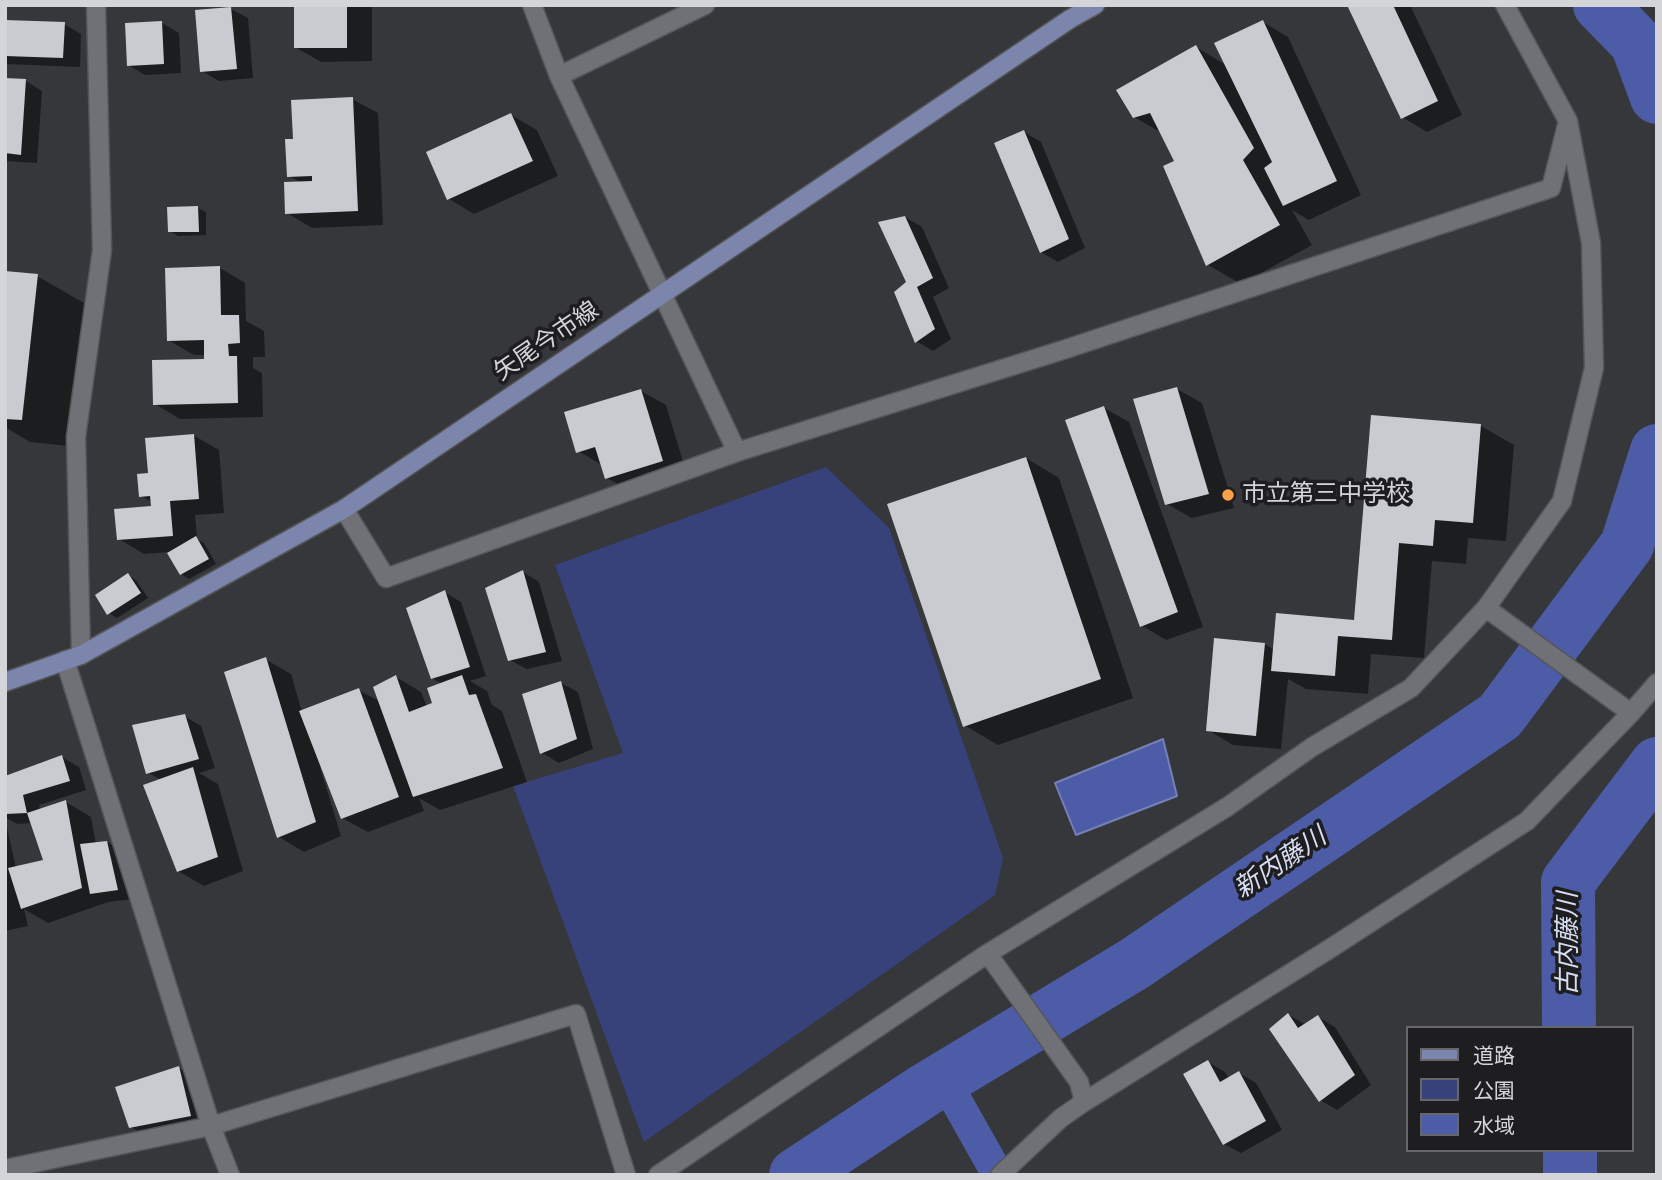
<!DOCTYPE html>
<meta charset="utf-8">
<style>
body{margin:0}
#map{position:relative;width:1662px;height:1180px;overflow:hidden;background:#35373b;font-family:"Source Serif 4","Noto Sans JP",serif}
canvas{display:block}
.frame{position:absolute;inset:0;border:7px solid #d4d5d8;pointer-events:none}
.legend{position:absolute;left:1406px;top:1026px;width:228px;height:126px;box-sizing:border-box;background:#1e1e20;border:2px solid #67676a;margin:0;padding:9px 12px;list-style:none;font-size:21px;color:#d4d5d8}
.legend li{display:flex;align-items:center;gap:14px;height:35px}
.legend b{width:35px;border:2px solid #67676a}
</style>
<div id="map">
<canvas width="1662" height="1180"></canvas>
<div class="frame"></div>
<ul class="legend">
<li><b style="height:9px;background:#7c86ad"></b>道路</li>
<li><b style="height:19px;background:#37427a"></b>公園</li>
<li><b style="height:19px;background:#4d5ca7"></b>水域</li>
</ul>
</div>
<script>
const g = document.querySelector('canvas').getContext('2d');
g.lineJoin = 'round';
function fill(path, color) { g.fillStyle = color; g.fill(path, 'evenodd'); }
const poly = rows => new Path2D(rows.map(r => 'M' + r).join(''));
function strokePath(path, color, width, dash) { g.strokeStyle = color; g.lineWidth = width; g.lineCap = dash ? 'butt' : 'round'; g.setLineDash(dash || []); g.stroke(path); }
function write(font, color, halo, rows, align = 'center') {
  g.font = font + ' "Source Serif 4","Noto Sans JP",serif'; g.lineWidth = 7; g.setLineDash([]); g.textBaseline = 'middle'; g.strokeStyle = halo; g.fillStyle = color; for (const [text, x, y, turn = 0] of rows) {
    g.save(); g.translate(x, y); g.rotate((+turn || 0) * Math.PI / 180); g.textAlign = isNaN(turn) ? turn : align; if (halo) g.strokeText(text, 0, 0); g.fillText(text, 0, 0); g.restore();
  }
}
const green = poly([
 [826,467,889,528,1003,858,995,895,644,1142,513,786,623,753,555,565]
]);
const water = poly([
 [1163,739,1177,796,1076,835,1055,783,1163,739]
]);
const shadow = poly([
 [296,5,372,5,372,61,321,62,295,47],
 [1349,5,1410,5,1462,115,1427,132,1402,117],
 [231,9,248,18,253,78,219,81,202,71],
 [5,22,64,24,81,34,80,67,5,64],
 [1263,22,1288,37,1361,195,1309,220,1292,210,1312,245,1241,284,1208,265,1176,161,1162,133,1134,117,1196,47,1226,65],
 [162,23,179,33,181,73,145,75,128,65],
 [5,79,26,81,42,91,37,163,5,161],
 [352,99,378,113,383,225,312,228,287,213,302,183,289,176,295,141],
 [511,115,537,130,558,176,474,214,449,199],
 [1024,132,1041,142,1085,248,1058,262,1041,252],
 [198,208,206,212,206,235,178,236,170,231],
 [905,217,922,227,949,288,933,297,951,339,933,351,916,341,908,283],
 [220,268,245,283,246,321,264,331,265,357,253,357,253,368,262,373,263,417,180,419,155,404,206,361,206,355,194,355,168,340],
 [5,272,37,276,84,303,68,446,30,442,5,427],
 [1177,389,1202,403,1234,508,1192,518,1167,504],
 [641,391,666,405,687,475,632,492,607,478,602,465,578,451],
 [1104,408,1129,422,1203,627,1166,640,1141,625],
 [1373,417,1481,426,1514,445,1506,541,1468,538,1466,564,1432,561,1424,658,1371,654,1368,694,1306,689,1288,679,1281,749,1233,745,1208,730,1265,644,1274,650,1356,622],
 [193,435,219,450,224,513,195,515,197,539,204,543,216,564,189,579,181,574,169,552,144,554,119,539,153,507,152,502,141,496,150,474],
 [1026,458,1059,478,1133,698,998,745,964,725],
 [523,572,539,582,562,661,527,669,510,660],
 [128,575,136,580,148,598,117,618,109,613],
 [444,592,461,602,486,676,470,681,487,691,492,705,502,711,527,782,440,810,419,798,424,811,368,832,342,818,322,766,320,767,341,836,304,852,279,837,265,659,291,674,302,712,358,690,381,702,396,677,421,692,427,707,434,704,442,684,432,678],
 [561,683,578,692,593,749,559,763,542,753],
 [184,716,201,726,215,768,199,773,218,784,243,871,204,886,178,871,161,780,147,772],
 [62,757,79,767,86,790,39,805,40,810,66,802,91,817,96,844,107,842,124,852,134,899,108,902,48,923,24,909,28,926,5,931,5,819,16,868,45,861,32,823,17,824,5,817,5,778],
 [1289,1015,1306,1025,1318,1017,1335,1027,1371,1085,1337,1110,1320,1100],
 [1208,1062,1225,1072,1229,1079,1239,1073,1256,1083,1282,1130,1241,1153,1224,1144],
 [179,1068,196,1078,208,1125,148,1137,131,1127]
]);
const canal = poly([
 [944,1079,998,1175]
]);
const river = poly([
 [1600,5,1637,43,1657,97],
 [1569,1028,1568,882,1657,764],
 [1570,1150,1570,1175],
 [796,1175,925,1090,1134,964,1500,716,1627,545,1657,451]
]);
const building = poly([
 [294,5,347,5,347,48,294,48],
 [1347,5,1393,5,1438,101,1401,119],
 [231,7,237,69,200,72,195,10],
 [5,20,65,22,63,58,5,56],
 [1263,20,1337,181,1283,206,1264,168,1272,162,1214,43],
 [162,21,164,64,127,66,125,23],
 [1196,45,1254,148,1243,160,1280,225,1206,266,1163,166,1174,161,1150,113,1133,118,1116,90],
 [5,78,26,79,21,155,5,153],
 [353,97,358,211,285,214,284,182,312,181,312,176,287,177,285,139,293,139,291,100],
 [511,113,533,161,447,200,426,152],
 [1024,130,1069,239,1040,253,994,143],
 [198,206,199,232,168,232,167,207],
 [905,216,933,278,917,287,935,329,915,343,894,292,906,282,878,222],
 [220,266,221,315,239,315,240,343,228,344,229,356,237,356,238,403,153,405,152,360,204,359,204,340,167,341,165,268],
 [5,271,38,274,22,420,5,419],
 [1177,387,1209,494,1165,505,1133,399],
 [641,389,663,461,605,479,595,447,576,453,564,412],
 [1104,406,1178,612,1140,627,1065,420],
 [1371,415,1481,424,1473,523,1435,520,1433,546,1399,543,1392,640,1338,636,1335,676,1271,671,1276,613,1354,620],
 [194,434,199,499,170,501,173,536,117,540,114,509,151,506,150,496,139,497,137,474,148,473,145,438],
 [1026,457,1101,679,963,727,887,504],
 [196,536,209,559,180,575,167,553],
 [523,570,546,652,508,661,485,588],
 [128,573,141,593,107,615,95,595],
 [445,590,470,667,431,679,406,608],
 [1214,638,1265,643,1256,736,1206,731],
 [266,657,316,822,277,838,224,672],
 [396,675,409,712,432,703,427,688,462,675,469,695,476,694,503,768,413,797,373,687],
 [561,681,577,739,540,754,522,694],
 [359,688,399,797,341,819,299,711],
 [185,714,199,759,146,774,132,725],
 [62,755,70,781,23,795,27,813,66,800,82,888,21,909,8,868,43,860,27,813,5,814,5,776],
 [193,767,218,857,177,872,143,785],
 [107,841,118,890,90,894,80,844],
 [1288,1013,1298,1028,1318,1015,1355,1075,1319,1102,1269,1029],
 [1208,1060,1220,1082,1239,1071,1266,1121,1223,1145,1183,1074],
 [179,1066,191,1116,129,1128,115,1087]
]);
const minor = poly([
 [532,5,559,76,737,452],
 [559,76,705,5],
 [344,509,386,578,737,452,1066,349,1551,188,1568,121,1505,5],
 [1486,608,1631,713],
 [81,655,76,437,102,250,96,5],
 [65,660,211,1126,576,1014,626,1175],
 [987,954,995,964,1079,1082,1084,1102],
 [5,1169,211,1126,230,1175],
 [658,1175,987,954,1227,807,1312,747,1411,688,1486,608,1562,501,1594,368,1591,243,1568,121],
 [1000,1175,1061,1118,1084,1102,1331,948,1527,821,1631,713,1657,683]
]);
const major = poly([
 [5,682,81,655,344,509,1070,19,1095,5]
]);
const markers = [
 [1228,495,7,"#f7a14a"]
];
const streetNames = [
 ["矢尾今市線",547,342,-34]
];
const poiNames = [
 ["市立第三中学校",1242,495]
];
const waterNames = [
 ["新内藤川",1281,864,-34],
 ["古内藤川",1569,944,-90]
];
fill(green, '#37427a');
fill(water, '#4d5ca7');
strokePath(water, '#7680b6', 2);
fill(shadow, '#0007');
strokePath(canal, '#4d5ca7', 32);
strokePath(river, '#4d5ca7', 54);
fill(building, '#c9cbd0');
strokePath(minor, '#545559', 21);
strokePath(major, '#545559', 21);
strokePath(minor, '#707176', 18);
strokePath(major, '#7c86ad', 18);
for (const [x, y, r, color] of markers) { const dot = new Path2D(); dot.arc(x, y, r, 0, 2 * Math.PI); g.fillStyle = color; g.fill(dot); strokePath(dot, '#1e1e20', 2.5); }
write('24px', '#d4d5d8', '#1e1e20', streetNames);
write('24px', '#d4d5d8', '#1e1e20', poiNames, 'left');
write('italic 26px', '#d7def3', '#1e1e20', waterNames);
</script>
